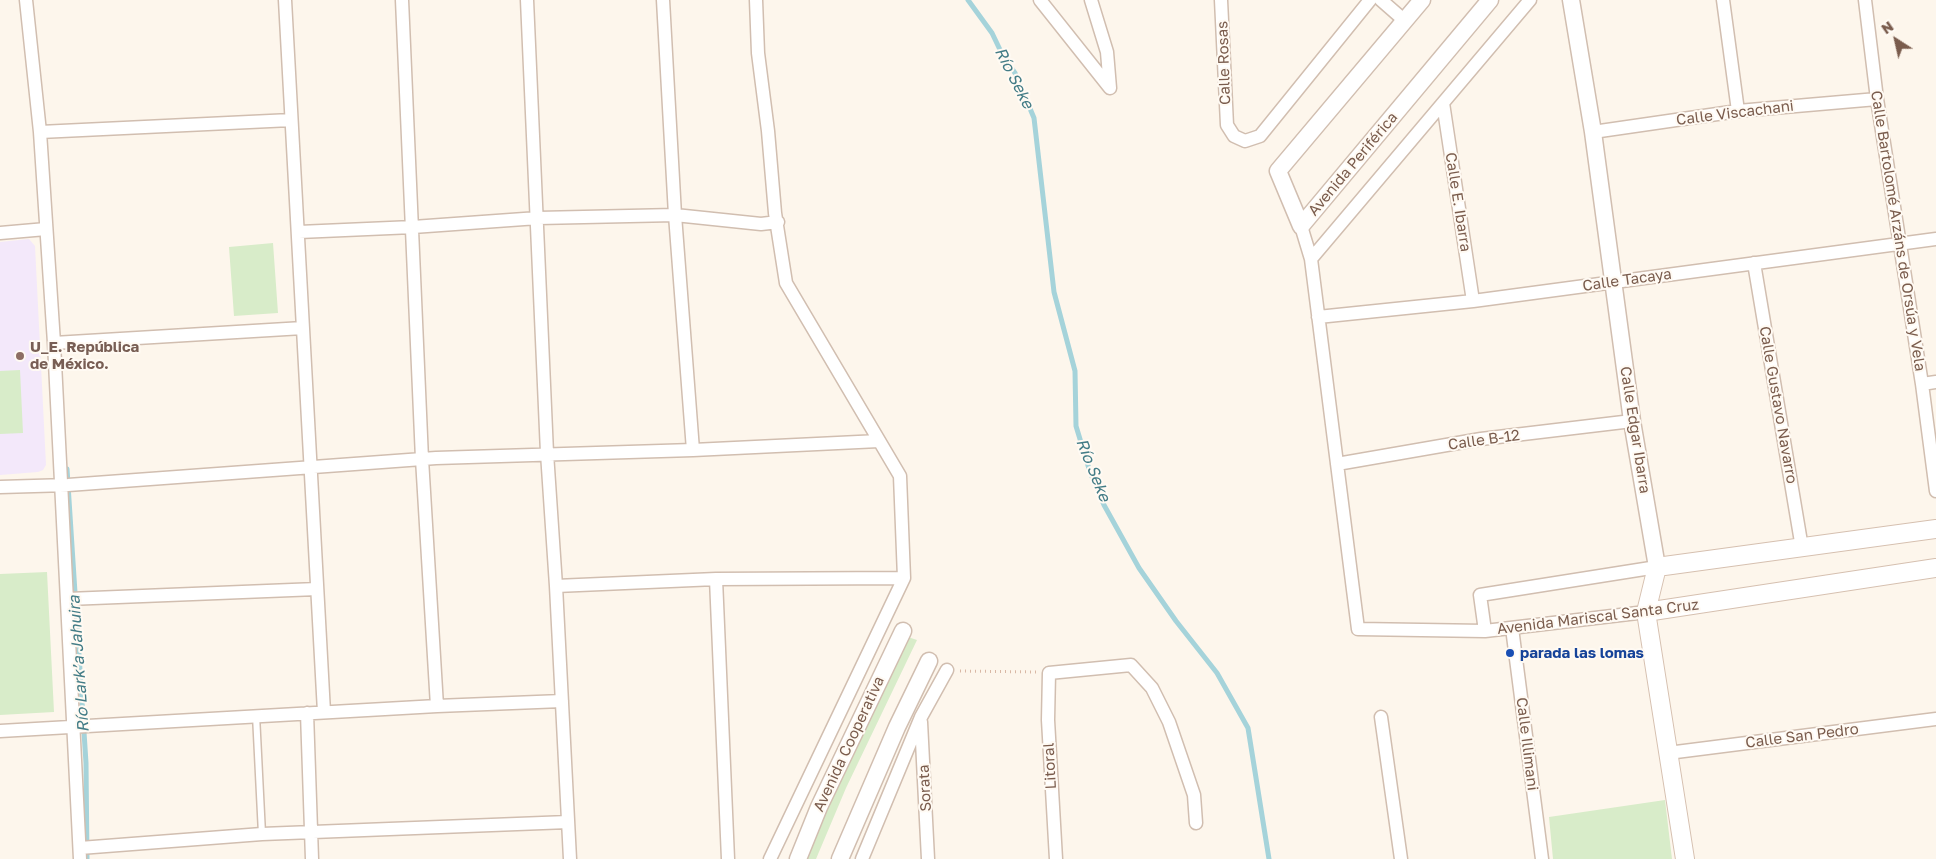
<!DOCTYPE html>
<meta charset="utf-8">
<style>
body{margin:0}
#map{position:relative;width:1936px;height:859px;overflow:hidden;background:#fdf6ec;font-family:"Golos Text",sans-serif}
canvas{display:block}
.north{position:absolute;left:1871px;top:15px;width:50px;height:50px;-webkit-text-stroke:4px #fffaf3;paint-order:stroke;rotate:325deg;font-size:14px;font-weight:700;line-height:20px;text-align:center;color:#7a5c4d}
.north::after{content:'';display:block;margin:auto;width:18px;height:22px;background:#7a5c4d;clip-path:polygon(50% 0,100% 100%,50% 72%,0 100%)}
</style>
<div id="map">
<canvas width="1936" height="859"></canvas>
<div class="north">N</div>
</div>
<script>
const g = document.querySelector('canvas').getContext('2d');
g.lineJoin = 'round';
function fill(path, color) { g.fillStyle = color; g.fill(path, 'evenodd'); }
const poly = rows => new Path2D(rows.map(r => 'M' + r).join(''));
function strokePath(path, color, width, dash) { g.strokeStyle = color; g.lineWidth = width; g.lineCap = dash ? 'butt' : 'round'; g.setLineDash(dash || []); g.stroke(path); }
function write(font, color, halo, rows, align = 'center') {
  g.font = font + ' "Golos Text",sans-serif'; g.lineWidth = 4; g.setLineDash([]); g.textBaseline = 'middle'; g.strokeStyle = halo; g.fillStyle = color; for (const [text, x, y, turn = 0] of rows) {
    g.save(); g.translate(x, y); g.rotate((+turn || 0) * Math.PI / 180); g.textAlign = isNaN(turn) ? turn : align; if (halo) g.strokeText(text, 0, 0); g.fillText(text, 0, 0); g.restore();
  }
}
const education = poly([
 [29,239,35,246,46,465,43,470,38,472,0,475,0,242]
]);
const green = poly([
 [273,243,278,313,234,316,229,247],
 [20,370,23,433,0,434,0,371],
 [47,572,54,712,0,715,0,574],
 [905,636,917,640,846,788,816,859,800,859],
 [1665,800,1672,859,1553,859,1549,817]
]);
const stream = poly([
 [968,0,992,33,1003,56,1015,73,1034,118,1054,292,1075,371,1076,426,1090,472,1104,505,1139,568,1176,621,1217,673,1248,728,1269,859],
 [67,469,86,763,87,859]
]);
const path = poly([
 [960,671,1036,672]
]);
const service = poly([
 [256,715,262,834]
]);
const minor = poly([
 [26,0,40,132,54,343,80,859],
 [285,0,324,712],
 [402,0,422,459,437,706],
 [527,0,547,453,556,586,570,859],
 [663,0,675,215,693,450],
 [756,0,758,53,768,131,775,213,786,283,900,476,904,578,770,859],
 [1040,0,1110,88],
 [1091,0,1107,52,1110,88],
 [1221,0,1227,125,1234,136,1245,141,1260,136,1370,0],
 [1381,0,1405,21],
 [1723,0,1738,111],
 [1865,0,1877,99,1922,384,1936,491],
 [1443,103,1473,301],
 [40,132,291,120],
 [1593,132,1738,111,1877,99],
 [1301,226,1311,259,1358,629,1485,631,1646,612],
 [299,232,413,227,538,218,675,215,761,224,778,222],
 [0,233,46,229],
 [1311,259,1530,0],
 [1754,263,1802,548],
 [1318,317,1473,301,1936,239],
 [54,343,303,328],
 [1922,384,1936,382],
 [1337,464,1481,439,1632,421],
 [0,487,68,485,436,458,693,450,879,441],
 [716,579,728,859],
 [556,586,716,579,904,578],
 [68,599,317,589],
 [1512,628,1542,859],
 [1485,631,1480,595,1657,567],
 [307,713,312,859],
 [1381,717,1401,859],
 [921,722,928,859],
 [0,731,437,706,562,701],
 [1668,753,1936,719],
 [80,848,262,834,568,822],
 [862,859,921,717,947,670],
 [1056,859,1048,720,1049,673,1131,665,1152,688,1169,722,1194,795,1196,823]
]);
const tertiary = poly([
 [1422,0,1278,171,1301,226,1490,0],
 [1571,0,1593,132,1632,421,1657,567],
 [798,859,819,807,903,631],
 [840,859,897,727,929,661]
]);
const secondary = poly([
 [1646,612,1936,568],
 [1685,859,1646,612,1657,567,1936,529]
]);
const markers = [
 [20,356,5,"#8d6e63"],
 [1510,653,5,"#1a4fb4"]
];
const streetNames = [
 ["Calle Rosas",1224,63,-92],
 ["Calle Viscachani",1735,113,-7],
 ["Avenida Periférica",1353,164,-50],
 ["Calle E. Ibarra",1458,202,81],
 ["Calle Bartolomé Arzáns de Orsúa y Vela",1898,231,81],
 ["Calle Tacaya",1627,280,-8],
 ["Calle Gustavo Navarro",1778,405,80],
 ["Calle Edgar Ibarra",1635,430,81],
 ["Calle B-12",1484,440,-8],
 ["Avenida Mariscal Santa Cruz",1598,617,-7],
 ["Calle San Pedro",1802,736,-7],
 ["Avenida Cooperativa",849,744,-65],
 ["Calle Illimani",1527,744,83],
 ["Litoral",1050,766,-93],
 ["Sorata",925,788,-93]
];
const educationNames = [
 ["U_E. República",30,347],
 ["de México.",30,364]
];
const transitNames = [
 ["parada las lomas",1520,653]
];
const waterNames = [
 ["Río Seke",1014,78,63],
 ["Río Seke",1093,470,68],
 ["Río Lark’a Jahuira",79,664,-94]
];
fill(education, '#f3e8fa');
fill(green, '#d8ecc9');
strokePath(stream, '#a5d3da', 5);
strokePath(service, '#d1beb0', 9);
strokePath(minor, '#d1beb0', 15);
strokePath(tertiary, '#d1beb0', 19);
strokePath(secondary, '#d6c0b0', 20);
strokePath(path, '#d9b8a5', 3, [1, 4]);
strokePath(service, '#fff', 6);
strokePath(minor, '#fff', 12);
strokePath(tertiary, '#fff', 16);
strokePath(secondary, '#fff', 18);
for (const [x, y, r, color] of markers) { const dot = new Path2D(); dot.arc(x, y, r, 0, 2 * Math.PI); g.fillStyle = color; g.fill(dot); strokePath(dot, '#fffaf3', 2); }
write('15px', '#7a5c4d', '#fffaf3', streetNames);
write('bold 15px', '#785e54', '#fffaf3', educationNames, 'left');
write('bold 15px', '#164399', '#fffaf3', transitNames, 'left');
write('italic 16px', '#437c86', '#fffaf3', waterNames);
</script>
